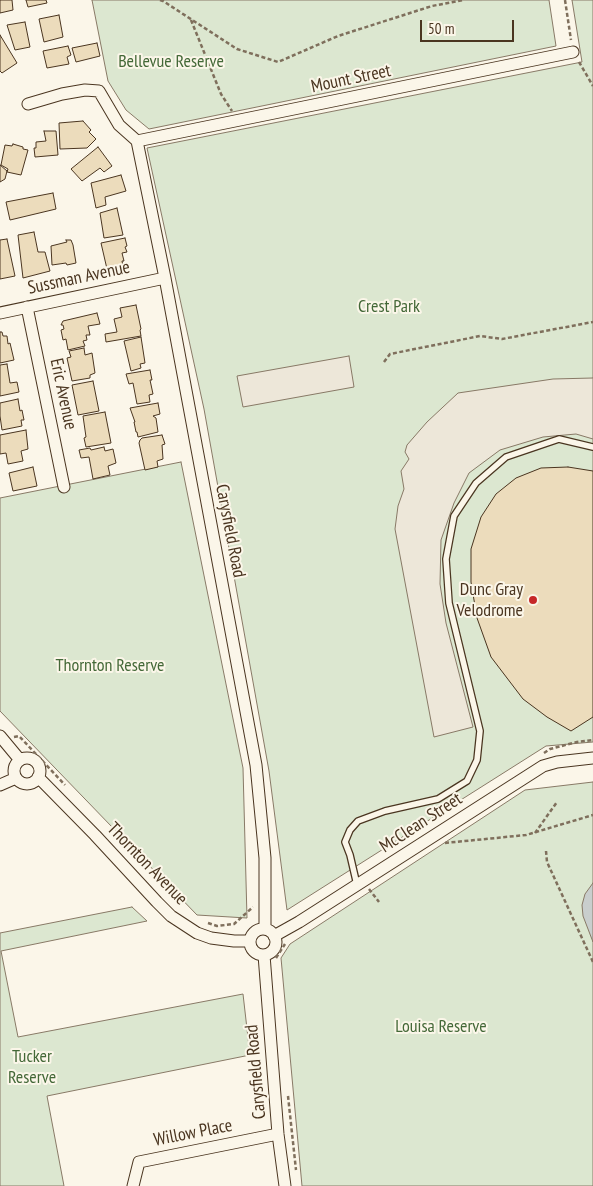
<!DOCTYPE html>
<style>
body{margin:0}
#map{position:relative;width:593px;height:1186px;overflow:hidden;background:#fbf6e9;font-family:"PT Sans Narrow",sans-serif}
canvas{display:block}
.scale{position:absolute;left:420px;top:20px;width:94px;height:22px;box-sizing:border-box;border:2px solid #4a3520;border-top:0;padding-left:6px;font-size:15px;line-height:18px;white-space:nowrap;color:#4a3520;-webkit-text-stroke:4px #fbf6e9;paint-order:stroke}
</style>
<div id="map">
<canvas width="593" height="1186"></canvas>
<div class="scale">50 m</div>
</div>
<script>
const g = document.querySelector('canvas').getContext('2d');
g.lineJoin = 'round';
function fill(path, color) { g.fillStyle = color; g.fill(path, 'evenodd'); }
const poly = rows => new Path2D(rows.map(r => 'M' + r).join(''));
function strokePath(path, color, width, dash) { g.strokeStyle = color; g.lineWidth = width; g.lineCap = dash ? 'butt' : 'round'; g.setLineDash(dash || []); g.stroke(path); }
function write(font, color, halo, rows, align = 'center') {
  g.font = font + ' "PT Sans Narrow",sans-serif'; g.lineWidth = 4; g.setLineDash([]); g.textBaseline = 'middle'; g.strokeStyle = halo; g.fillStyle = color; for (const [text, x, y, turn = 0] of rows) {
    g.save(); g.translate(x, y); g.rotate((+turn || 0) * Math.PI / 180); g.textAlign = isNaN(turn) ? turn : align; if (halo) g.strokeText(text, 0, 0); g.fillText(text, 0, 0); g.restore();
  }
}
const green = poly([
 [92,0,549,0,556,46,149,129,126,110,108,81,92,0],
 [572,0,593,0,593,742,546,746,287,910,269,771,204,409,147,148,582,62,572,0],
 [181,462,243,768,247,918,197,915,0,711,0,498,181,462],
 [593,782,593,1186,302,1186,281,958,290,944,525,790,593,782],
 [132,907,147,921,1,951,18,1037,243,994,250,1055,47,1096,64,1186,0,1186,0,933,132,907]
]);
const parking = poly([
 [349,356,354,387,243,407,237,376,349,356],
 [593,378,593,439,576,434,543,437,500,450,469,473,454,503,441,540,440,584,446,623,473,727,434,737,395,529,398,506,404,489,401,471,409,459,405,452,407,445,427,422,458,393,553,379,593,378]
]);
const water = poly([
 [593,883,593,942,583,916,582,905,585,894,593,883]
]);
const building = poly([
 [0,0,12,0,13,10,0,13,0,0],
 [26,0,46,0,47,3,28,7,26,0],
 [59,15,63,37,44,42,39,19,59,15],
 [25,22,30,47,15,50,7,25,25,22],
 [0,35,17,63,2,73,0,71,0,35],
 [97,43,100,56,76,62,72,48,97,43],
 [68,46,71,55,67,57,69,64,47,68,43,51,68,46],
 [83,121,91,130,89,132,96,139,87,148,60,149,59,123,83,121],
 [44,131,56,131,58,155,35,157,34,148,36,148,36,142,46,141,44,131],
 [13,144,23,147,23,149,28,150,21,175,7,172,8,169,1,165,5,145,12,146,13,144],
 [98,147,112,166,104,172,100,168,82,181,71,169,98,147],
 [0,165,7,171,5,179,0,182,0,165],
 [121,175,126,191,105,197,106,205,96,208,91,183,121,175],
 [53,193,56,209,10,220,6,202,53,193],
 [117,208,123,235,104,238,100,213,117,208],
 [34,232,38,252,45,252,50,271,23,278,18,235,34,232],
 [125,238,127,246,125,247,127,252,122,253,124,261,122,261,123,266,107,269,101,243,125,238],
 [7,239,15,276,0,279,0,240,7,239],
 [66,240,71,240,73,245,76,263,67,265,66,263,52,265,51,246,67,242,66,240],
 [136,305,141,329,140,330,141,336,106,342,105,334,117,332,114,319,122,317,120,308,136,305],
 [97,313,100,324,88,326,90,335,86,335,87,340,83,341,85,346,68,350,66,339,63,340,61,330,64,329,63,325,61,325,63,321,97,313],
 [0,332,2,332,3,336,7,336,8,344,10,343,14,360,0,363,0,332],
 [141,337,145,363,140,364,141,368,131,371,124,341,141,337],
 [84,348,85,355,92,353,95,373,90,375,90,378,72,381,67,358,71,357,69,351,84,348],
 [7,364,10,383,17,382,19,392,0,396,0,365,7,364],
 [150,370,152,380,150,380,153,394,149,395,150,402,137,404,133,383,129,384,126,374,150,370],
 [93,381,99,411,78,415,72,385,93,381],
 [18,399,20,411,22,410,24,420,21,420,22,426,2,430,0,416,0,403,18,399],
 [158,403,160,414,153,416,156,418,158,432,138,437,137,432,136,432,134,422,135,422,130,408,158,403],
 [105,412,111,443,86,447,84,438,86,437,83,416,105,412],
 [26,430,28,449,21,451,23,461,8,464,6,453,0,454,0,435,26,430],
 [162,435,165,444,162,445,163,459,157,461,158,467,145,470,139,443,140,440,142,438,162,435],
 [104,447,105,451,113,449,116,463,108,466,110,475,93,479,89,457,81,458,79,450,90,448,91,450,104,447],
 [33,467,37,486,13,491,9,473,33,467],
 [568,467,593,471,593,717,571,731,547,717,523,699,491,657,477,618,471,582,471,549,481,517,496,494,516,478,541,468,568,467]
]);
const path = poly([
 [160,0,163,1,237,49,278,62,338,36,432,6,463,0],
 [565,0,571,40],
 [191,20,221,94,232,111],
 [579,62,593,86],
 [384,362,390,354,480,336,502,339,593,322],
 [14,737,19,736,65,785],
 [544,753,550,749,577,742,593,740],
 [535,833,557,802],
 [445,843,526,835,593,815],
 [546,851,547,862,593,962],
 [369,889,379,902],
 [208,923,217,926,234,924,253,907],
 [276,958,285,944],
 [288,1096,296,1170]
]);
const lane = poly([
 [357,885,350,855,345,842,350,830,358,821,385,811,438,799,467,781,477,760,480,731,449,603,446,559,454,516,476,483,506,457,559,439,593,447]
]);
const street = poly([
 [28,104,62,94,85,90,99,91,119,125,137,141],
 [137,141,165,278,256,765,265,858,265,929],
 [137,141,573,52],
 [27,307,64,487],
 [0,313,165,278],
 [0,736,20,760],
 '14 771a13 13 0 1 1 26 0a13 13 0 1 1-26 0Z',
 [38,777,95,835,157,902,171,916,197,933,211,938,234,941,249,941],
 [0,785,16,778],
 '250 942a13 13 0 1 1 26 0a13 13 0 1 1-26 0Z',
 [274,936,299,922,543,766,557,762,593,758],
 [264,955,278,1134,285,1186],
 [133,1186,139,1162,278,1134]
]);
const markers = [
 [533,600,5,"#c62828"]
];
const parkNames = [
 ["Bellevue Reserve",171,62],
 ["Crest Park",389,307],
 ["Thornton Reserve",110,666],
 ["Louisa Reserve",441,1027],
 ["Tucker",32,1057],
 ["Reserve",32,1078]
];
const streetNames = [
 ["Mount Street",351,79,-12],
 ["Sussman Avenue",79,278,-12],
 ["Eric Avenue",63,394,78],
 ["Carysfield Road",230,531,79],
 ["McClean Street",421,823,-33],
 ["Thornton Avenue",147,864,46],
 ["Carysfield Road",256,1072,-95],
 ["Willow Place",193,1133,-11]
];
const poiNames = [
 ["Dunc Gray",523,590],
 ["Velodrome",523,611]
];
fill(green, '#dce7d0');
strokePath(green, '#887966', 1);
fill(parking, '#ede7d9');
strokePath(parking, '#887966', 1);
fill(water, '#c9cecd');
strokePath(water, '#887966', 1);
fill(building, '#ecdcbc');
strokePath(building, '#4a3520', 1);
strokePath(lane, '#4a3520', 8);
strokePath(street, '#4a3520', 13);
strokePath(path, '#7f6f5c', 2.5, [4, 2.5]);
strokePath(lane, '#fbf6e9', 5.5);
strokePath(street, '#fbf6e9', 11);
for (const [x, y, r, color] of markers) { const dot = new Path2D(); dot.arc(x, y, r, 0, 2 * Math.PI); g.fillStyle = color; g.fill(dot); strokePath(dot, '#fbf6e9', 2); }
write('18px', '#436837', '#fbf6e9', parkNames);
write('18px', '#4a3520', '#fbf6e9', streetNames);
write('18px', '#4a3520', '#fbf6e9', poiNames, 'right');
</script>
